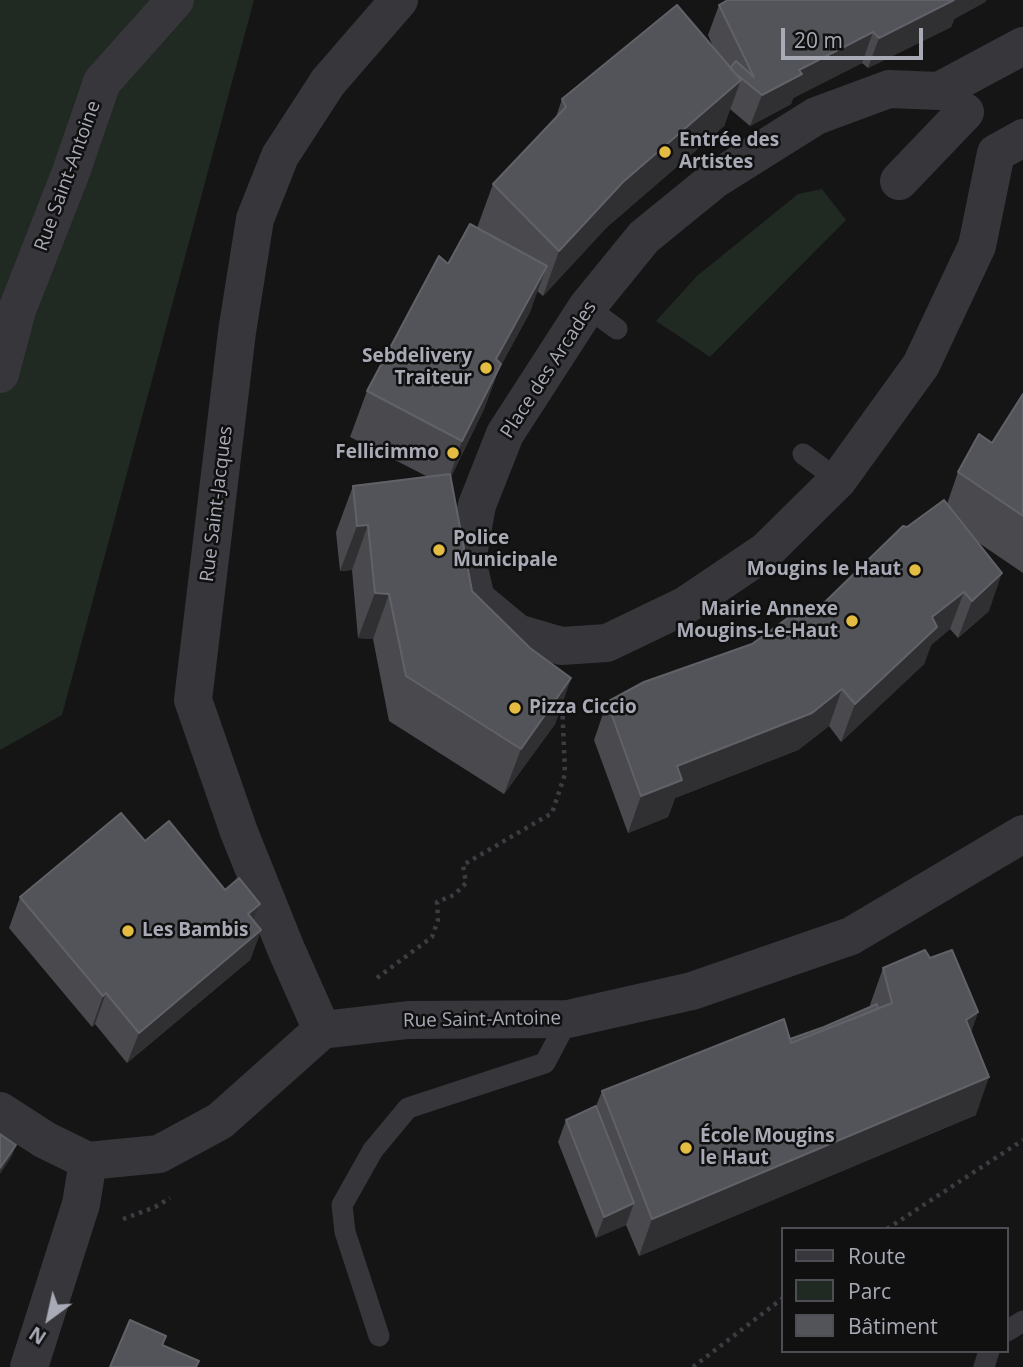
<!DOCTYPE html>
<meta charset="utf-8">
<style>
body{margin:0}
#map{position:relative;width:1023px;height:1367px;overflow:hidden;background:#151516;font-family:"Open Sans",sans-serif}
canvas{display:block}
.legend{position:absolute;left:781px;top:1227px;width:228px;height:126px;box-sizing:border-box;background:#101011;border:2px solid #4d4e53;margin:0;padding:9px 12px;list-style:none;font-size:21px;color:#a8abb6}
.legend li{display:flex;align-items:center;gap:14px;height:35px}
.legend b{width:35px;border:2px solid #4d4e53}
.north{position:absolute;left:14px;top:1283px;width:70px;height:70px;-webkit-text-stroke:5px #101011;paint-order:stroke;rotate:213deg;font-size:19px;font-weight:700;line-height:28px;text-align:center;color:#a8abb6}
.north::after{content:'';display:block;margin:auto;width:24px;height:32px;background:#a8abb6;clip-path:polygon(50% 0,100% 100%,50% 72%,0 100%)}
.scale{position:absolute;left:781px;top:28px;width:142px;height:32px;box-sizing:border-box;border:4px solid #a8abb6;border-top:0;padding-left:9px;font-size:21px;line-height:24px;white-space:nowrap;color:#a8abb6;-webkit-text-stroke:5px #101011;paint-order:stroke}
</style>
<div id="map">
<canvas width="1023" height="1367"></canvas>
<ul class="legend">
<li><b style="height:9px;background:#36363b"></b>Route</li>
<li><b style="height:19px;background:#212923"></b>Parc</li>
<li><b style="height:19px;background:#535459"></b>Bâtiment</li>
</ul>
<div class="north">N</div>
<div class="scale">20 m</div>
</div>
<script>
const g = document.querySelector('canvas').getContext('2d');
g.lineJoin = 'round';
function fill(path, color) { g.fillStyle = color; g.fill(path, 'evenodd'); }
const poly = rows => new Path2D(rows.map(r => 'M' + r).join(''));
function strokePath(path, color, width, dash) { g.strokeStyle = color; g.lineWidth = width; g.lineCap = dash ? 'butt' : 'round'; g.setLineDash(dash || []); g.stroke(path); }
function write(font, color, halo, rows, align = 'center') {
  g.font = font + ' "Open Sans",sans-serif'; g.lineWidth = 5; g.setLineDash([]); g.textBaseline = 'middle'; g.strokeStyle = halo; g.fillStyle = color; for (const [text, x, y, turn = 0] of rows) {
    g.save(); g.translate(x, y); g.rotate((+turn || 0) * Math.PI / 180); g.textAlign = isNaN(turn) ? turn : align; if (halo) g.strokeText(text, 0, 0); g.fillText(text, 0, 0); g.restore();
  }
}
const green = poly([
 [0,0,254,0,62,715,0,750],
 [822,189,846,220,710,357,656,321,697,276,798,194]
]);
const path = poly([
 [377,978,432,937,438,920,437,902,454,895,466,883,463,865,552,813,565,774,562,700],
 [123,1219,155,1207,170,1198],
 [887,1229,1023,1140],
 [693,1367,783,1298]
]);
const lane = poly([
 [587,307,617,329],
 [803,454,838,480],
 [1007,1331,1023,1321],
 [379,1336,345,1232,342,1205,373,1150,408,1108,545,1063,568,1019],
 [984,1367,989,1351]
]);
const street = poly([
 [1023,46,939,91,889,89,816,116,714,180,644,237,587,307,505,434,477,505,467,560,476,599,517,633,561,646,607,643,686,605,766,551,838,480,921,365,977,246,996,153,1023,138],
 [899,181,965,112],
 [0,374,17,310,71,172,102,82,175,0],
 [322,1030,286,949,239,832,193,700,237,332,255,219,280,156,328,82,399,0],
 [0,1111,45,1140,88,1161,159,1154,220,1121,322,1030,408,1020,568,1019,692,991,851,936,1023,834],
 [29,1367,81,1204,88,1161]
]);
const wall = poly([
 [728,0,986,0,985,2,954,19,951,27,868,68,862,63,793,98,791,104,750,126,730,109,724,126,607,227,543,296,537,291,530,312,499,369,484,409,451,477,472,591,530,648,571,678,555,724,504,794,389,721,373,639,358,638,352,570,340,571,336,532,353,486,428,477,350,437,367,391,448,264,477,228,493,184,555,120,562,99,714,49,708,35,719,5],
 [1023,394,1023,573,976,541,989,611,958,638,950,629,931,645,924,664,841,742,829,726,798,750,675,798,668,817,628,833,594,740,607,702,752,644,797,619,826,601,907,527,947,504,958,472,992,443],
 [145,841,225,890,260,904,254,921,261,930,250,960,127,1063,95,1024,92,1027,9,928,20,897],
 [930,958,978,1012,971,1032,976,1115,639,1256,626,1225,596,1238,558,1142,566,1120,596,1106,602,1091,790,1039,824,1027,870,1007,870,1005,883,968]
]);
const shadedWall = poly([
 [954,0,986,0,985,2,954,19,951,27,868,68,879,38],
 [873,32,862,63,793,98,791,104,750,126,762,95,799,70],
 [741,80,724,126,607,227,543,296,559,251,623,182],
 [547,266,530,312,499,369,484,409,446,487,462,441,496,359],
 [368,525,352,570,340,571,357,526],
 [1002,573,989,611,958,638,972,601],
 [964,592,950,629,931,645,924,664,841,742,855,704,932,617],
 [375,593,389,594,373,639,358,638],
 [571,678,555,724,504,794,521,749],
 [842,689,829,726,798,750,675,798,668,817,628,833,641,796,677,766],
 [260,904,249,934,248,914],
 [261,930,250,960,127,1063,139,1033],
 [106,993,95,1024,92,1027,103,996],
 [978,1012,965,1049,966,1020],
 [989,1077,976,1115,639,1256,652,1219],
 [16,1145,12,1156,0,1174,0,1168],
 [634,1203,626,1225,596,1238,604,1217]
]);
const building = poly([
 [728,0,954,0,879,38,873,32,799,70,802,74,762,95,735,73,730,68,736,61,754,77,719,5,728,0],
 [677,5,741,80,623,182,559,251,493,184,566,107,562,99,677,5],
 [470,224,547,266,496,359,501,364,462,441,367,391,439,256,448,264,470,224],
 [1023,394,1023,516,958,472,979,434,992,443,1023,394],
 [450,474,472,591,530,648,571,678,521,749,406,676,389,594,375,593,368,525,357,526,353,486,450,474],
 [944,500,1002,573,972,601,964,592,932,617,937,627,855,704,842,689,812,713,677,766,682,780,641,796,607,702,644,682,752,644,792,615,797,619,826,601,903,526,907,527,944,500],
 [121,813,145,841,169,821,225,890,239,878,260,904,248,914,261,930,139,1033,106,993,103,996,20,897,121,813],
 [925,950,930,958,952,950,978,1012,966,1020,989,1077,652,1219,602,1091,784,1019,791,1043,892,1003,883,968,925,950],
 [877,1004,878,1009,791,1043,790,1039,824,1027,877,1004],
 [596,1106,634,1203,604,1217,566,1120,596,1106],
 [0,1134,16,1145,0,1168,0,1134],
 [130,1320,166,1336,162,1345,199,1361,196,1367,110,1367,130,1320]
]);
const markers = [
 [665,152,7,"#e3bc41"],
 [486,368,7,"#e3bc41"],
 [453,453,7,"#e3bc41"],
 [439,550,7,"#e3bc41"],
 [915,570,7,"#e3bc41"],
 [852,621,7,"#e3bc41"],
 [515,708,7,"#e3bc41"],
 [128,931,7,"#e3bc41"],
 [686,1148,7,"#e3bc41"]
];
const poiNames = [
 ["Entrée des",679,141],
 ["Artistes",679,163],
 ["Sebdelivery",472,357,"right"],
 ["Traiteur",472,379,"right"],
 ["Fellicimmo",439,453,"right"],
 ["Police",453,539],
 ["Municipale",453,561],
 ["Mougins le Haut",901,570,"right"],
 ["Mairie Annexe",838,610,"right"],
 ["Mougins-Le-Haut",838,632,"right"],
 ["Pizza Ciccio",529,708],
 ["Les Bambis",142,931],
 ["École Mougins",700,1137],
 ["le Haut",700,1159]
];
const streetNames = [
 ["Rue Saint-Antoine",68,176,-70],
 ["Place des Arcades",549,370,-57],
 ["Rue Saint-Jacques",217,504,-83],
 ["Rue Saint-Antoine",482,1020,-1]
];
fill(green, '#212923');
strokePath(path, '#3c3d42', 4.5, [3.5, 5]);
strokePath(lane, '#36363b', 21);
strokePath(street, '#36363b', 38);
fill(wall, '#49494e');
fill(shadedWall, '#303033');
fill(building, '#535459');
strokePath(building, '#616268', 2);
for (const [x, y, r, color] of markers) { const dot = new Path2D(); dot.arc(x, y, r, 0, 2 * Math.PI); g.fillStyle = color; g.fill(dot); strokePath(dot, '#101011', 2.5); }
write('bold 19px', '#a8abb6', '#101011', poiNames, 'left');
write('19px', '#a8abb6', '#101011', streetNames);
</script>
